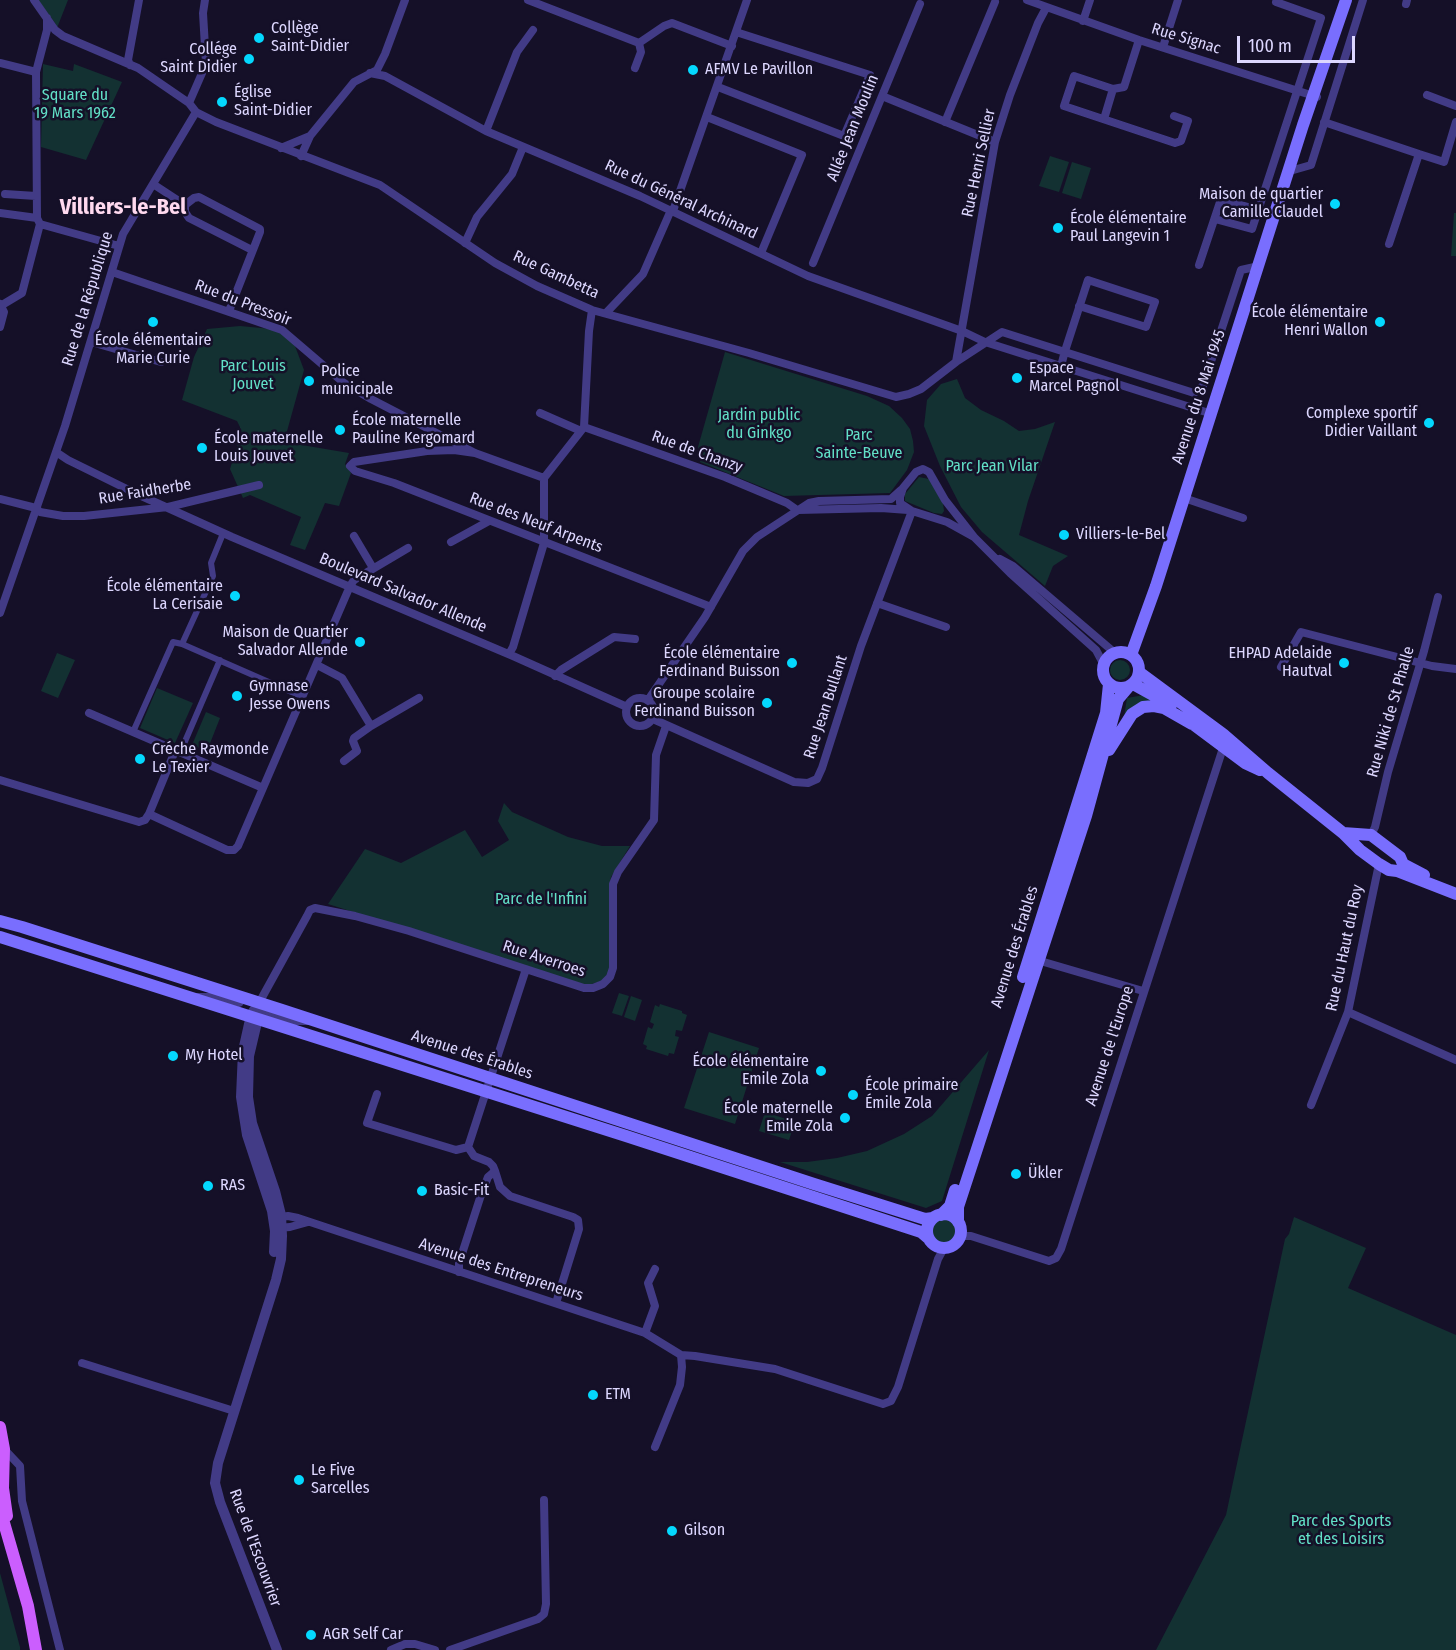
<!DOCTYPE html>
<meta charset="utf-8">
<style>
body{margin:0}
#map{position:relative;width:1456px;height:1650px;overflow:hidden;background:#151028;font-family:"Fira Sans Condensed",sans-serif}
canvas{display:block}
.scale{position:absolute;left:1237px;top:36px;width:118px;height:27px;box-sizing:border-box;border:3px solid #ddd7ff;border-top:0;padding-left:8px;font-size:18px;line-height:21px;white-space:nowrap;color:#ddd7ff;-webkit-text-stroke:4px #151028;paint-order:stroke}
</style>
<div id="map">
<canvas width="1456" height="1650"></canvas>
<div class="scale">100 m</div>
</div>
<script>
const g = document.querySelector('canvas').getContext('2d');
g.lineJoin = 'round';
function fill(path, color) { g.fillStyle = color; g.fill(path, 'evenodd'); }
const poly = rows => new Path2D(rows.map(r => 'M' + r).join(''));
function strokePath(path, color, width, dash) { g.strokeStyle = color; g.lineWidth = width; g.lineCap = dash ? 'butt' : 'round'; g.setLineDash(dash || []); g.stroke(path); }
function write(font, color, halo, rows, align = 'center') {
  g.font = font + ' "Fira Sans Condensed",sans-serif'; g.lineWidth = 5; g.setLineDash([]); g.textBaseline = 'middle'; g.strokeStyle = halo; g.fillStyle = color; for (const [text, x, y, turn = 0] of rows) {
    g.save(); g.translate(x, y); g.rotate((+turn || 0) * Math.PI / 180); g.textAlign = isNaN(turn) ? turn : align; if (halo) g.strokeText(text, 0, 0); g.fillText(text, 0, 0); g.restore();
  }
}
const green = poly([
 [38,0,68,0,57,28,55,23],
 [43,64,73,71,74,64,122,82,86,160,41,147],
 [1050,156,1069,162,1059,192,1039,186],
 [1072,162,1091,168,1081,199,1062,193],
 [1454,213,1456,213,1456,256,1451,256],
 [240,326,282,330,292,338,304,370,284,442,349,453,345,464,351,473,339,506,325,503,305,550,290,545,301,517,250,495,243,498,230,469,239,440,240,427,237,421,182,400,194,357,207,329],
 [725,352,867,396,889,406,902,418,910,429,913,441,914,452,907,470,890,493,784,496,700,462,702,454,698,452,698,447],
 [957,379,965,398,981,410,1004,421,1019,431,1035,429,1055,422,1028,501,1019,535,1068,556,1053,566,1045,586,982,532,961,507,940,466,924,426,927,400,941,384],
 [919,477,929,479,943,503,944,511,942,514,934,513,905,501,905,494],
 [57,653,75,660,58,698,41,691],
 '1110 670a10 10 0 1 1 20 0a10 10 0 1 1-20 0Z',
 [157,688,193,703,175,743,140,728],
 [1144,695,1157,701,1124,717,1127,698],
 [206,712,220,718,207,751,192,745],
 [504,803,512,812,568,837,602,846,630,846,611,877,609,895,611,961,610,971,604,980,586,986,328,904,365,849,401,863,465,830,482,857,509,840,498,821],
 [619,993,629,996,622,1016,612,1013],
 [631,996,642,1000,635,1021,624,1017],
 [660,1004,682,1011,682,1013,687,1015,682,1031,676,1030,675,1036,679,1037,674,1054,669,1053,668,1056,646,1049,647,1046,643,1044,648,1027,652,1029,654,1024,650,1022,655,1005,659,1007],
 [709,1032,759,1048,735,1124,684,1108],
 [989,1050,942,1201,926,1208,780,1162,807,1162,837,1158,867,1151,904,1134,932,1116],
 [765,1112,795,1122,789,1140,759,1131],
 [1294,1217,1366,1248,1348,1288,1456,1335,1456,1650,1156,1650,1226,1515,1285,1239,1289,1234],
 '932 1231a12 12 0 1 1 24 0a12 12 0 1 1-24 0Z',
 [0,1573,20,1647,20,1650,0,1650]
]);
const pedestrian = poly([
 [182,644,303,697],
 [133,732,173,642,182,644,213,576,211,563,222,536],
 [180,753,220,660]
]);
const minor = poly([
 [34,0,55,30,63,36,138,68,189,103,196,112,216,122,380,185,495,263,537,286,592,310,749,353,896,397,909,394,921,389,956,362,995,142,1010,95,1038,23,1046,8],
 [528,0,639,43,664,26,672,23,732,46],
 [1027,0,1139,40,1317,97],
 [1406,4,1407,0],
 [1083,21,1090,0],
 [1163,47,1178,0],
 [0,63,36,72],
 [130,65,128,60,139,0],
 [635,68,641,52,639,43],
 [370,73,385,76,486,131,640,196,808,276,962,331,985,342,1212,414],
 [718,87,844,136,870,75,736,32],
 [1113,89,1074,76,1064,106,1175,143,1181,141,1188,121,1174,116],
 [1427,95,1456,106],
 [882,96,995,142],
 [189,103,206,64,203,13,205,0],
 [707,117,802,155,761,253],
 [1104,119,1113,89,1124,87,1139,40],
 [945,122,995,2],
 [1324,122,1419,154,1389,244],
 [486,131,517,52,533,30],
 [281,148,310,136,354,82,377,70,385,54,405,0],
 [1419,154,1444,162,1456,122],
 [301,156,310,136],
 [1290,171,1311,165,1363,0],
 [153,184,185,205],
 [5,194,36,196],
 [673,211,747,0],
 [0,213,37,218],
 [1215,219,1252,229,1321,18,1276,2,1277,0],
 [40,224,119,246],
 [465,243,477,217,512,174,523,147],
 [813,263,920,4],
 [1199,265,1221,199,1258,210],
 [112,272,282,330,344,383,371,399,475,453,544,478],
 [2,305,22,293,40,224,37,218,36,72,47,30,47,18],
 [229,311,260,232,260,229,199,197,194,198,185,205,185,212,189,218,252,250],
 [606,313,643,274,671,210],
 [0,327,4,312,0,304],
 [91,342,161,362],
 [956,362,1002,332,1194,393,1203,386,1241,270,1259,266],
 [1061,366,1065,351,1088,280,1155,302,1146,327,1079,306],
 [540,413,581,431],
 [584,427,725,477,787,503,797,510],
 [56,452,68,460,137,494,232,537,513,656,627,707],
 [475,453,454,450,427,451,354,462,350,466,355,471,394,483,711,607],
 [1184,498,1243,518],
 [0,499,36,508,40,512,63,516,84,516,168,507,259,485],
 [798,510,881,508,908,510],
 [354,536,373,568],
 [974,537,945,500,929,472,923,469,916,472,903,488,900,497,900,503,912,511,947,522,974,537,1010,573,1096,650,1104,665],
 [451,542,489,521],
 [1000,559,1013,566,1115,653],
 [877,603,946,627],
 [0,613,65,426,123,234,196,112],
 [509,654,513,647,544,543,544,478,584,427,589,331,592,310],
 [317,665,342,678,371,726,419,698],
 [1281,667,1301,632,1432,666,1456,669],
 [555,676,561,670,614,637,635,639],
 '626 712a14 14 0 1 1 28 0a14 14 0 1 1-28 0Z',
 [648,700,705,617,743,551,757,537,809,503,819,501,891,499,901,490],
 [89,713,263,788],
 [653,719,794,782,808,783,817,779,822,768,861,646,912,511],
 [344,761,357,751,353,741,354,738,371,726],
 [0,780,139,822,145,820,149,814,175,751],
 [149,814,227,850,234,850,238,846,350,586,354,580,408,548],
 [1371,835,1375,827,1388,772,1424,651,1438,597],
 [1037,960,1143,991],
 [259,1003,307,916,310,910,315,908,355,916,409,931,584,988,593,988,603,984,610,977,613,968,613,884,618,872,654,820,656,755,666,726],
 [1348,1012,1456,1060],
 [377,1094,367,1123,456,1150,468,1147,474,1156,489,1162,493,1166,495,1171,488,1177,481,1195,459,1263,459,1272],
 [1311,1105,1348,1012,1379,864],
 [468,1147,526,969],
 [495,1171,500,1187,510,1196,573,1217,578,1220,579,1229,556,1303],
 [275,1218,288,1216,298,1218,645,1333,681,1355,682,1367,680,1385,655,1447],
 [277,1228,290,1227,308,1222],
 [960,1236,971,1236,1049,1261,1056,1258,1061,1249,1223,748],
 [645,1333,655,1306,648,1283,655,1269],
 [681,1355,695,1356,775,1369,883,1404,891,1401,898,1387,938,1259,944,1248],
 [82,1363,234,1411],
 [4,1449,20,1466,22,1501,60,1650],
 [391,1650,405,1644,415,1644,435,1650],
 [450,1650,538,1619,544,1614,546,1604,544,1500]
]);
const tertiary = poly([
 [198,998,224,998,239,1002],
 [259,1003,258,1018,249,1056,248,1097,252,1123,275,1191,281,1215,282,1236,281,1259,276,1280,218,1463,215,1483,220,1502,277,1650],
 [254,1010,251,1015,243,1051,241,1097,247,1135,272,1211,275,1231,274,1252],
 [254,1014,264,1013,293,1020,309,1020]
]);
const secondary = poly([
 '1103 670a18 18 0 1 1 36 0a18 18 0 1 1-36 0Z',
 [1131,655,1156,586,1303,125,1346,0],
 [1139,672,1223,734,1268,773,1343,833,1360,850,1379,864,1389,870,1397,871,1456,894],
 [1133,684,1171,705],
 [1186,719,1245,763,1260,770],
 [1109,750,1132,714,1143,707,1154,706,1164,708,1192,724],
 [1343,833,1371,835,1400,857,1403,864,1424,875],
 [0,921,22,927,282,1010,814,1184,925,1219,933,1218],
 [0,937,626,1136,921,1232,928,1238],
 [1023,977,1106,713,1109,684],
 '927 1231a17 17 0 1 1 34 0a17 17 0 1 1-34 0Z',
 [941,1215,950,1206,955,1190],
 [958,1222,958,1207,1086,816,1118,699,1129,686]
]);
const primary = poly([
 [0,1427,4,1449,3,1488,7,1516],
 [0,1509,28,1606,36,1650]
]);
const markers = [
 [259,38,6,"#04d8fe"],
 [249,59,6,"#04d8fe"],
 [693,70,6,"#04d8fe"],
 [222,102,6,"#04d8fe"],
 [1335,204,6,"#04d8fe"],
 [1058,228,6,"#04d8fe"],
 [153,322,6,"#04d8fe"],
 [1380,322,6,"#04d8fe"],
 [1017,378,6,"#04d8fe"],
 [309,381,6,"#04d8fe"],
 [1429,423,6,"#04d8fe"],
 [340,430,6,"#04d8fe"],
 [202,448,6,"#04d8fe"],
 [1064,535,6,"#04d8fe"],
 [235,596,6,"#04d8fe"],
 [360,642,6,"#04d8fe"],
 [792,663,6,"#04d8fe"],
 [1344,663,6,"#04d8fe"],
 [237,696,6,"#04d8fe"],
 [767,703,6,"#04d8fe"],
 [140,759,6,"#04d8fe"],
 [173,1056,6,"#04d8fe"],
 [821,1071,6,"#04d8fe"],
 [853,1095,6,"#04d8fe"],
 [845,1118,6,"#04d8fe"],
 [1016,1174,6,"#04d8fe"],
 [208,1186,6,"#04d8fe"],
 [422,1191,6,"#04d8fe"],
 [593,1395,6,"#04d8fe"],
 [299,1480,6,"#04d8fe"],
 [672,1531,6,"#04d8fe"],
 [311,1635,6,"#04d8fe"]
];
const poiNames = [
 ["Collège",271,29],
 ["Saint-Didier",271,47],
 ["Collége",237,50,"right"],
 ["Saint Didier",237,68,"right"],
 ["AFMV Le Pavillon",705,70],
 ["Église",234,93],
 ["Saint-Didier",234,111],
 ["Maison de quartier",1323,195,"right"],
 ["Camille Claudel",1323,213,"right"],
 ["École élémentaire",1070,219],
 ["Paul Langevin 1",1070,237],
 ["École élémentaire",1368,313,"right"],
 ["Henri Wallon",1368,331,"right"],
 ["École élémentaire",153,341,"center"],
 ["Marie Curie",153,359,"center"],
 ["Espace",1029,369],
 ["Marcel Pagnol",1029,387],
 ["Police",321,372],
 ["municipale",321,390],
 ["Complexe sportif",1417,414,"right"],
 ["Didier Vaillant",1417,432,"right"],
 ["École maternelle",352,421],
 ["Pauline Kergomard",352,439],
 ["École maternelle",214,439],
 ["Louis Jouvet",214,457],
 ["Villiers-le-Bel",1076,535],
 ["École élémentaire",223,587,"right"],
 ["La Cerisaie",223,605,"right"],
 ["Maison de Quartier",348,633,"right"],
 ["Salvador Allende",348,651,"right"],
 ["École élémentaire",780,654,"right"],
 ["Ferdinand Buisson",780,672,"right"],
 ["EHPAD Adelaide",1332,654,"right"],
 ["Hautval",1332,672,"right"],
 ["Gymnase",249,687],
 ["Jesse Owens",249,705],
 ["Groupe scolaire",755,694,"right"],
 ["Ferdinand Buisson",755,712,"right"],
 ["Créche Raymonde",152,750],
 ["Le Texier",152,768],
 ["My Hotel",185,1056],
 ["École élémentaire",809,1062,"right"],
 ["Emile Zola",809,1080,"right"],
 ["École primaire",865,1086],
 ["Émile Zola",865,1104],
 ["École maternelle",833,1109,"right"],
 ["Emile Zola",833,1127,"right"],
 ["Ükler",1028,1174],
 ["RAS",220,1186],
 ["Basic-Fit",434,1191],
 ["ETM",605,1395],
 ["Le Five",311,1471],
 ["Sarcelles",311,1489],
 ["Gilson",684,1531],
 ["AGR Self Car",323,1635]
];
const streetNames = [
 ["Rue Signac",1186,39,17],
 ["Allée Jean Moulin",853,128,-68],
 ["Rue Henri Sellier",979,163,-78],
 ["Rue du Général Archinard",681,200,25],
 ["Rue Gambetta",556,275,25],
 ["Rue de la République",88,299,-73],
 ["Rue du Pressoir",243,303,21],
 ["Avenue du 8 Mai 1945",1199,397,-72],
 ["Rue de Chanzy",697,452,20],
 ["Rue Faidherbe",145,492,-9],
 ["Rue des Neuf Arpents",536,523,21],
 ["Boulevard Salvador Allende",403,593,23],
 ["Rue Jean Bullant",826,707,-72],
 ["Rue Niki de St Phalle",1391,712,-74],
 ["Avenue des Érables",1015,947,-73],
 ["Rue du Haut du Roy",1345,948,-78],
 ["Rue Averroes",544,959,18],
 ["Avenue de l'Europe",1110,1046,-72],
 ["Avenue des Érables",472,1055,18],
 ["Avenue des Entrepreneurs",501,1270,18],
 ["Rue de l'Escouvrier",255,1548,70]
];
const parkNames = [
 ["Square du",75,96],
 ["19 Mars 1962",75,114],
 ["Parc Louis",253,367],
 ["Jouvet",253,385],
 ["Jardin public",759,416],
 ["du Ginkgo",759,434],
 ["Parc",859,436],
 ["Sainte-Beuve",859,454],
 ["Parc Jean Vilar",992,467],
 ["Parc de l'Infini",541,900],
 ["Parc des Sports",1341,1522],
 ["et des Loisirs",1341,1540]
];
const districtNames = [
 ["Villiers-le-Bel",123,208]
];
fill(green, '#133132');
strokePath(pedestrian, '#423b86', 6);
strokePath(minor, '#423b86', 8);
strokePath(tertiary, '#423b86', 10);
strokePath(secondary, '#796efe', 12);
strokePath(primary, '#cb5efe', 12);
for (const [x, y, r, color] of markers) { const dot = new Path2D(); dot.arc(x, y, r, 0, 2 * Math.PI); g.fillStyle = color; g.fill(dot); strokePath(dot, '#151028', 2); }
write('16px', '#ddd7ff', '#151028', poiNames, 'left');
write('16px', '#ddd7ff', '#151028', streetNames);
write('16px', '#62e0c7', '#151028', parkNames);
write('bold 22px', '#ffd9ef', '#151028', districtNames);
</script>
